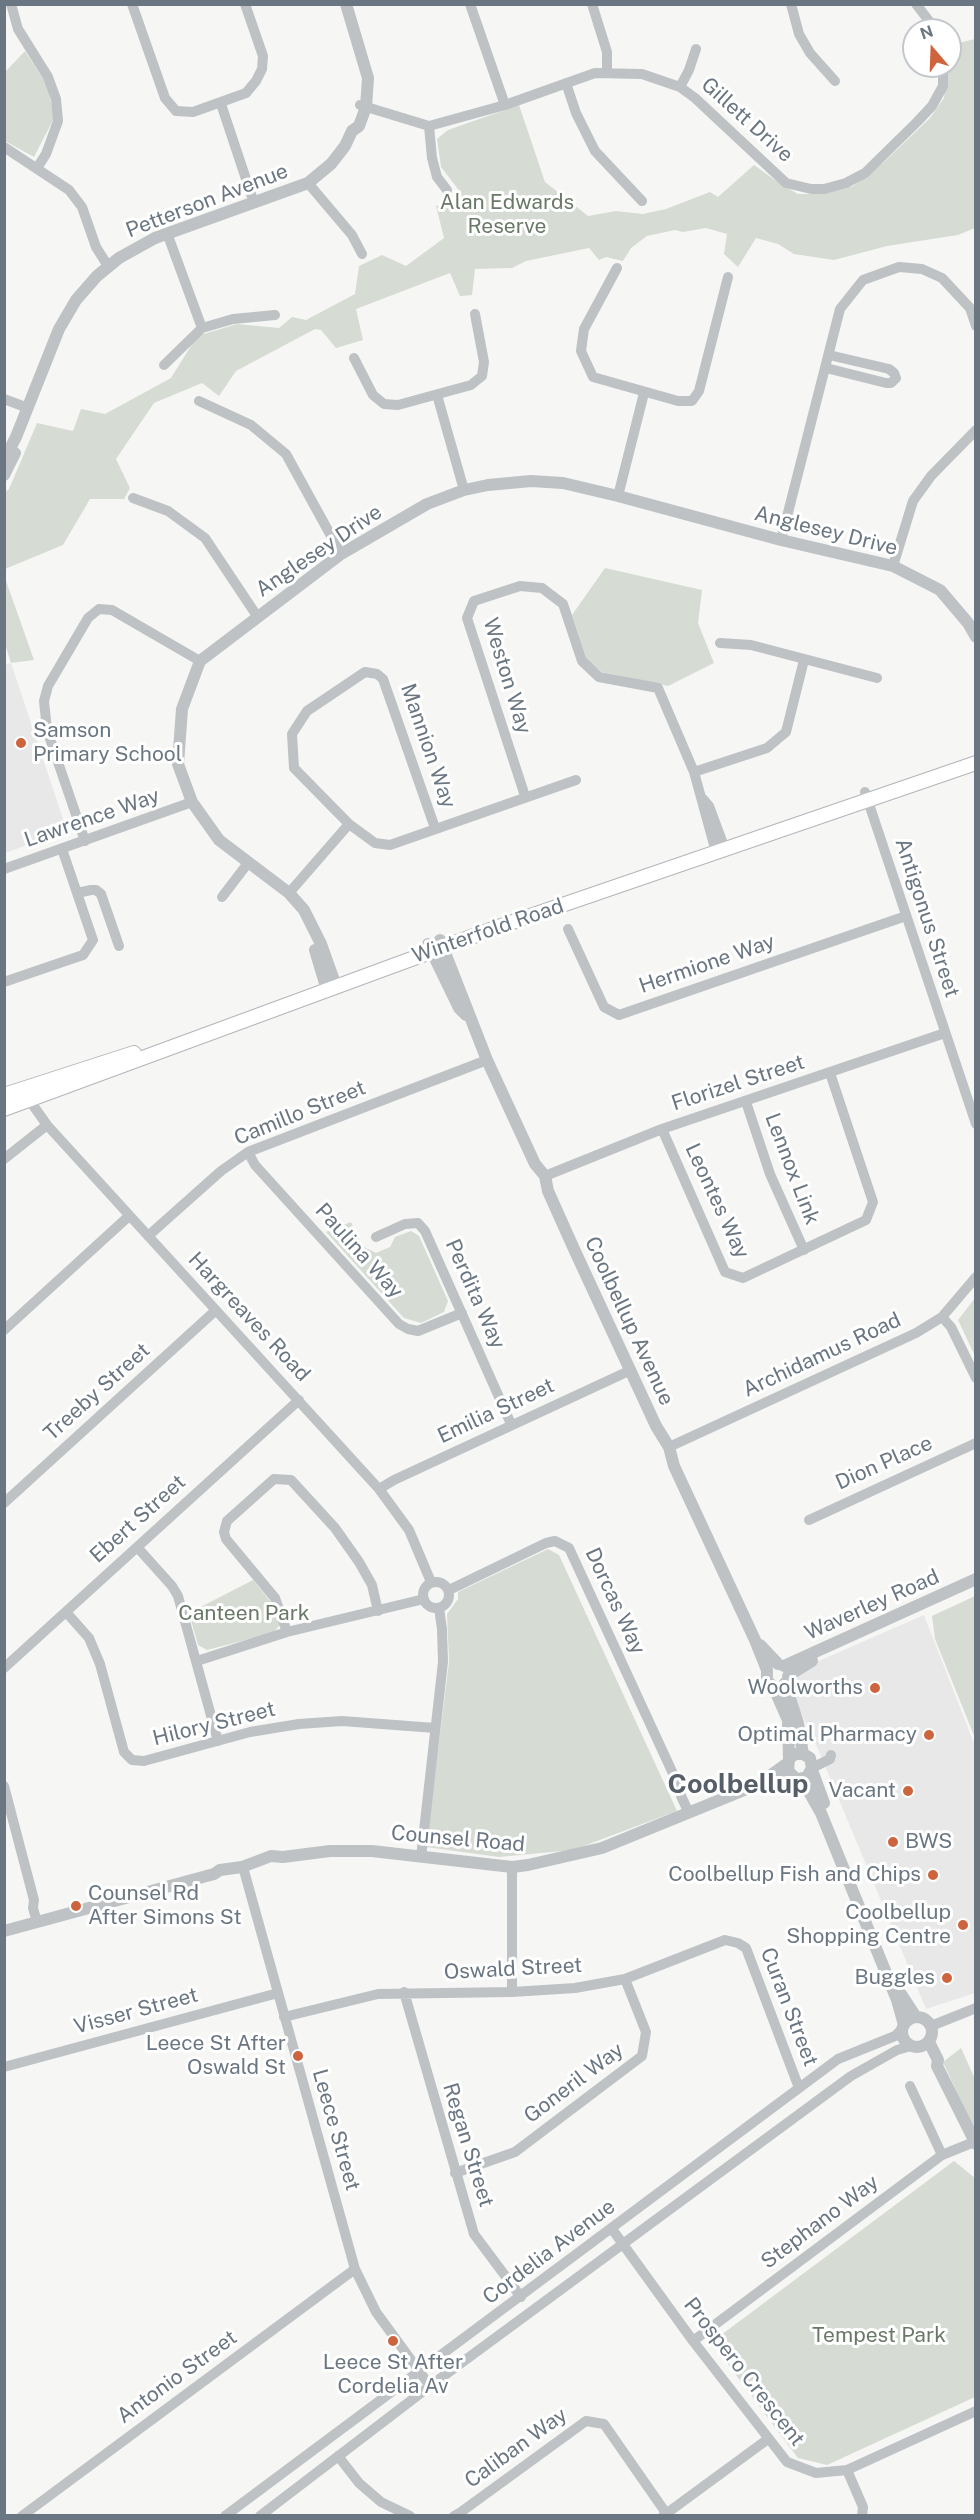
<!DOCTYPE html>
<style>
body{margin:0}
#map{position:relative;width:980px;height:2520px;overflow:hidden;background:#f6f7f4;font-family:"Public Sans",sans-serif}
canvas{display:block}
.frame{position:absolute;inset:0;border:6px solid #6a7681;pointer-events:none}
.north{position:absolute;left:902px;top:18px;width:60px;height:60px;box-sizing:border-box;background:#fff;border:2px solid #c3c8cd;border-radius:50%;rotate:341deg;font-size:16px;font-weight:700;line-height:24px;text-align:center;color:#6a7681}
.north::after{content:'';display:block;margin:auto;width:21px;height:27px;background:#cd643e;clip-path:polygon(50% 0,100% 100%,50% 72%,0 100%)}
</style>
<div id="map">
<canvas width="980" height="2520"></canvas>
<div class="frame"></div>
<div class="north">N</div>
</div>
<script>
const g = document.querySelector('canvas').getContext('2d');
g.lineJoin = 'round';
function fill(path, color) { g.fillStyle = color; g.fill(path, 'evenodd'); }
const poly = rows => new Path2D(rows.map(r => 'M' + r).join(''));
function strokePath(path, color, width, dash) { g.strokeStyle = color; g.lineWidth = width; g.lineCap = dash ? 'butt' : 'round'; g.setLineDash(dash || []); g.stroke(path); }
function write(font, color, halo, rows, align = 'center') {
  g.font = font + ' "Public Sans",sans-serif'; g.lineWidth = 6; g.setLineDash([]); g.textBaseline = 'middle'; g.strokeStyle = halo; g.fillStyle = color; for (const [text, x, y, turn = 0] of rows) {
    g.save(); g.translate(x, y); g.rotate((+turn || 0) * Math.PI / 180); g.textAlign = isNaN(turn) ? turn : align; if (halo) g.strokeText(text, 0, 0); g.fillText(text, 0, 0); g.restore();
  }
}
const built = poly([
 [11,663,64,822,57,834,5,853,4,665],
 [924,1615,975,1746,975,1993,926,2009,818,1749,789,1687,796,1671]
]);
const green = poly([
 [975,39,975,228,958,235,887,246,834,260,794,254,778,244,756,238,738,267,724,254,727,234,706,228,683,232,675,230,647,236,631,248,623,261,606,257,599,260,589,248,526,261,512,268,475,269,472,295,460,296,450,273,356,309,363,340,336,348,321,330,315,329,236,371,219,396,202,383,154,403,116,459,130,488,124,499,90,499,63,545,5,569,5,492,9,489,37,423,73,431,81,409,105,414,171,378,197,336,237,324,279,328,292,317,306,320,355,294,359,266,382,255,406,266,444,238,436,206,454,202,461,193,441,167,437,139,448,130,519,105,545,182,588,216,616,211,643,214,666,209,710,192,718,197,754,165,779,183,798,194,821,194,853,186,884,162,930,118,944,98,946,66,950,66,950,45],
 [25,51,47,85,52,106,53,120,34,157,5,141,5,72],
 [605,568,702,590,698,623,714,663,668,686,602,672,587,660,572,615],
 [4,578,5,578,34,660,11,663,5,644],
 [351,1222,362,1246,376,1253,390,1247,395,1237,411,1231,419,1236,448,1301,444,1312,421,1323,404,1318,326,1232],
 [975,1298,975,1356,958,1320],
 [548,1549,559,1555,677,1811,573,1850,499,1857,426,1847,449,1662,447,1614,458,1599,458,1592],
 [253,1580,271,1602,280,1625,273,1633,207,1650,198,1645,189,1613],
 [975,1596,975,1738,935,1639,932,1616],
 [961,2048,975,2079,975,2132,943,2062],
 [954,2161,975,2178,975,2397,827,2465,798,2458,715,2347,717,2338]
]);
const minor = poly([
 [11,4,18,29,48,77,56,99,58,121,46,154,37,168],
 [132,4,165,98,176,111,193,112,246,93,256,81,262,69,263,56,245,4],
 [470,4,505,105],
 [592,4,607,52,607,73],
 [791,4,799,34,810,53,835,81],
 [916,4,936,30],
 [566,83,576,113,595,151,642,201],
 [680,87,689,70,696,49],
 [221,104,254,203],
 [360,105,429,126,505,105,595,73,642,74,680,87,695,98,786,183,811,189,824,189,846,183,865,173,917,122,932,106,943,86,943,66],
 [429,126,432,158,437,177,447,190],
 [4,147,69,190,82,207,96,247,108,266],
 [308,183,352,235,362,254],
 [167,233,202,328],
 [617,268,584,329,581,351,593,377,678,401,692,401,699,391,728,277],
 [354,358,373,395,384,404,398,405,471,385,482,376,484,362,475,314],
 [164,365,202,328,233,319,275,315],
 [826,368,886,383,891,383,896,378,894,373,889,369,829,355],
 [437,395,464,490],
 [4,399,28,408],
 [199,401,251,425,286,454,341,554],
 [618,496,644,393],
 [133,498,168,511,205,538,257,616],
 [781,540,840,309,863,280,899,267,922,269,942,278,970,308,976,326],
 [893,566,913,501,931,476,976,430],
 [720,643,751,645,877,678],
 [694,772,767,748,786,732,804,660],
 [865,792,976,1124],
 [525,796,467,618,474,601,520,586,542,588,563,604,582,661,599,677,658,688,694,772,716,852],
 [703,799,709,806,725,849],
 [435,828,383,679,377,674,365,672,307,711,292,734,294,768,349,824,375,843,390,845,576,780],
 [85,841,47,730,44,701,48,686,88,618,99,609,112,610,200,661],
 [4,869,192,802],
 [77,893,91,890,96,890,101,894,119,946],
 [289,893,349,824],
 [222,897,248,863],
 [568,929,604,1007,619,1015,906,916],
 [4,982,83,955,93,940,62,849],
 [25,1094,47,1125,379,1489,409,1530,431,1582],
 [746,1102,770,1174,804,1250],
 [662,1129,725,1272,743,1278,866,1220,873,1202,830,1073],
 [248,1152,255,1165,399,1324,408,1329,418,1331,462,1313],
 [4,1159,47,1125],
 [545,1176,662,1129,945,1033],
 [148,1236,221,1171,248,1152,487,1060],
 [376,1237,405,1224,418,1223,425,1231,511,1424],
 [942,1317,951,1327,976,1378],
 [4,1330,129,1216],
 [669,1447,916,1333,942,1317,976,1277],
 [379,1489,394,1480,631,1370],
 [4,1503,215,1311],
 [809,1520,976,1443],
 [137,1547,172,1586,178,1596,218,1741],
 '423 1595a13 13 0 1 1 26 0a13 13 0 1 1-26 0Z',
 [449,1590,546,1543,555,1541,569,1548,681,1791,681,1796,689,1813],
 [66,1612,89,1638,100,1664,124,1752,132,1760,144,1761,250,1732,299,1724,342,1721,435,1728],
 [287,1632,275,1598,226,1539,224,1532,227,1521,274,1479,291,1480,335,1528,359,1562,372,1585,378,1611],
 [197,1661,287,1632,424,1599],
 [4,1668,299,1400],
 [812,1768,830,1759,831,1755],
 [4,1786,34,1900,33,1908,37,1922],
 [421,1857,443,1662,442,1629,439,1608],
 [243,1867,355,2269,376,2312,430,2386],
 [404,1992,474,2234,521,2297],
 [512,1992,512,1867],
 [284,2017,378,1994,512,1992,575,1988,625,1979,725,1940,738,1943,746,1948,799,2088],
 [931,2026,976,2008],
 [4,2067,278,1993],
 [910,2086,942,2155],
 [455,2173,515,2152,642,2056,646,2032,625,1979],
 [612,2229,693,2341,787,2462,816,2473,847,2470,976,2411],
 [693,2341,942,2155,974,2142],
 [338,2456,359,2483,381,2502,410,2516],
 [847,2470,863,2507,862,2516],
 [22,2516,355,2269],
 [225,2516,838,2059,895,2036,902,2029],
 [260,2516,430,2386,851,2076,897,2050,911,2046],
 [454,2516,461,2512,586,2421,604,2424,666,2513],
 [663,2516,768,2439]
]);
const tertiary = poly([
 [4,460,16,437,59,329,76,300,97,276,119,258,155,238,308,183,331,164,345,146,352,131,359,126,366,107,368,78,346,4],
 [4,475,15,453],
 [440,940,487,1060,535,1164,545,1176,548,1191,574,1249,656,1426,669,1447,674,1466,755,1640,767,1670,767,1681,773,1686,788,1720,789,1759],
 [428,944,459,1008,466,1015],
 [315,950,327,990],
 [336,986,321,944,304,910,289,893,219,840,192,802,178,764,182,709,200,661,341,554,427,504,464,490,488,485,531,481,563,483,618,496,781,540,893,566,940,590,968,623,976,637],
 [760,1645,778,1664],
 [784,1666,976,1579],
 [788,1676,812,1661],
 [785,1683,798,1723,803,1754],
 [812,1770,824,1803],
 [798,1779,807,1777,812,1768,810,1758,803,1754,795,1754,789,1759,788,1771,808,1790,821,1813,897,2000,904,2025],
 [760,1783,788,1763],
 [4,1931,214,1874,220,1870,242,1867,271,1856,283,1857,330,1851,372,1851,512,1867,528,1865,602,1848,759,1784,794,1777],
 [901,1994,916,2017],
 '902 2032a15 15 0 1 1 30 0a15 15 0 1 1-30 0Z',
 [929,2042,938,2060,937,2066,976,2144]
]);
const secondary = poly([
 [4,1095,134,1053],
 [4,1109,501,926,976,763]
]);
const markers = [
 [21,743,6,"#cd643e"],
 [875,1688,6,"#cd643e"],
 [929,1735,6,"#cd643e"],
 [908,1791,6,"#cd643e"],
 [893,1842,6,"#cd643e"],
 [933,1875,6,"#cd643e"],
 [76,1906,6,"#cd643e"],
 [963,1925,6,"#cd643e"],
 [947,1978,6,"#cd643e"],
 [298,2056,6,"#cd643e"],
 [393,2341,6,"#cd643e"]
];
const streetNames = [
 ["Gillett Drive",747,120,42],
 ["Petterson Avenue",207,201,-21],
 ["Anglesey Drive",826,531,14],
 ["Anglesey Drive",319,551,-34],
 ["Weston Way",507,676,73],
 ["Mannion Way",428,746,71],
 ["Lawrence Way",92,818,-19],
 ["Antigonus Street",927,918,72],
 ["Winterfold Road",488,931,-19],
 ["Hermione Way",707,964,-19],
 ["Florizel Street",738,1083,-18],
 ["Camillo Street",300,1113,-22],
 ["Lennox Link",792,1169,69],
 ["Leontes Way",717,1201,65],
 ["Paulina Way",359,1251,48],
 ["Perdita Way",475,1294,66],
 ["Hargreaves Road",249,1317,47],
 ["Coolbellup Avenue",629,1321,65],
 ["Archidamus Road",822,1355,-25],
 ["Treeby Street",97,1392,-42],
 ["Emilia Street",496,1411,-25],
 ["Dion Place",884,1463,-24],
 ["Ebert Street",138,1519,-42],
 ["Dorcas Way",615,1601,65],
 ["Waverley Road",872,1605,-24],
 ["Hilory Street",214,1724,-14],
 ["Counsel Road",458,1839,5],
 ["Oswald Street",513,1969,-3],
 ["Curan Street",789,2007,69],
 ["Visser Street",136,2011,-15],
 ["Goneril Way",574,2083,-37],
 ["Leece Street",336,2130,74],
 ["Regan Street",468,2145,73],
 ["Stephano Way",820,2222,-37],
 ["Cordelia Avenue",549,2252,-37],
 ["Prospero Crescent",744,2372,52],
 ["Antonio Street",177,2377,-36],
 ["Caliban Way",516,2448,-36]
];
const parkNames = [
 ["Alan Edwards",507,203],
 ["Reserve",507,227],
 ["Canteen Park",244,1614],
 ["Tempest Park",879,2336]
];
const poiNames = [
 ["Samson",33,731,"left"],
 ["Primary School",33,755,"left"],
 ["Woolworths",863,1688],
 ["Optimal Pharmacy",917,1735],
 ["Vacant",896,1791],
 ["BWS",905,1842,"left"],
 ["Coolbellup Fish and Chips",921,1875],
 ["Counsel Rd",88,1894,"left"],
 ["After Simons St",88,1918,"left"],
 ["Coolbellup",951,1913],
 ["Shopping Centre",951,1937],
 ["Buggles",935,1978],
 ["Leece St After",286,2044],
 ["Oswald St",286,2068],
 ["Leece St After",393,2363,"center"],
 ["Cordelia Av",393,2387,"center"]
];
const districtNames = [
 ["Coolbellup",738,1785]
];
fill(built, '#e7e8e7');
fill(green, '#d6dbd4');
strokePath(secondary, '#b1b5b9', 16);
strokePath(minor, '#bec2c5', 10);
strokePath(tertiary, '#bec2c5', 12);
strokePath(secondary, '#fff', 14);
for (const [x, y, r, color] of markers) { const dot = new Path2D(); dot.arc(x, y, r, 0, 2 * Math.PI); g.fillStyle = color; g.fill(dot); strokePath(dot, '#fff', 2); }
write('21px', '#6a7681', '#fff', streetNames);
write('21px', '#6a7967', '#fff', parkNames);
write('21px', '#6a7681', '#fff', poiNames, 'right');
write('bold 27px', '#565f67', '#fff', districtNames);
</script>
